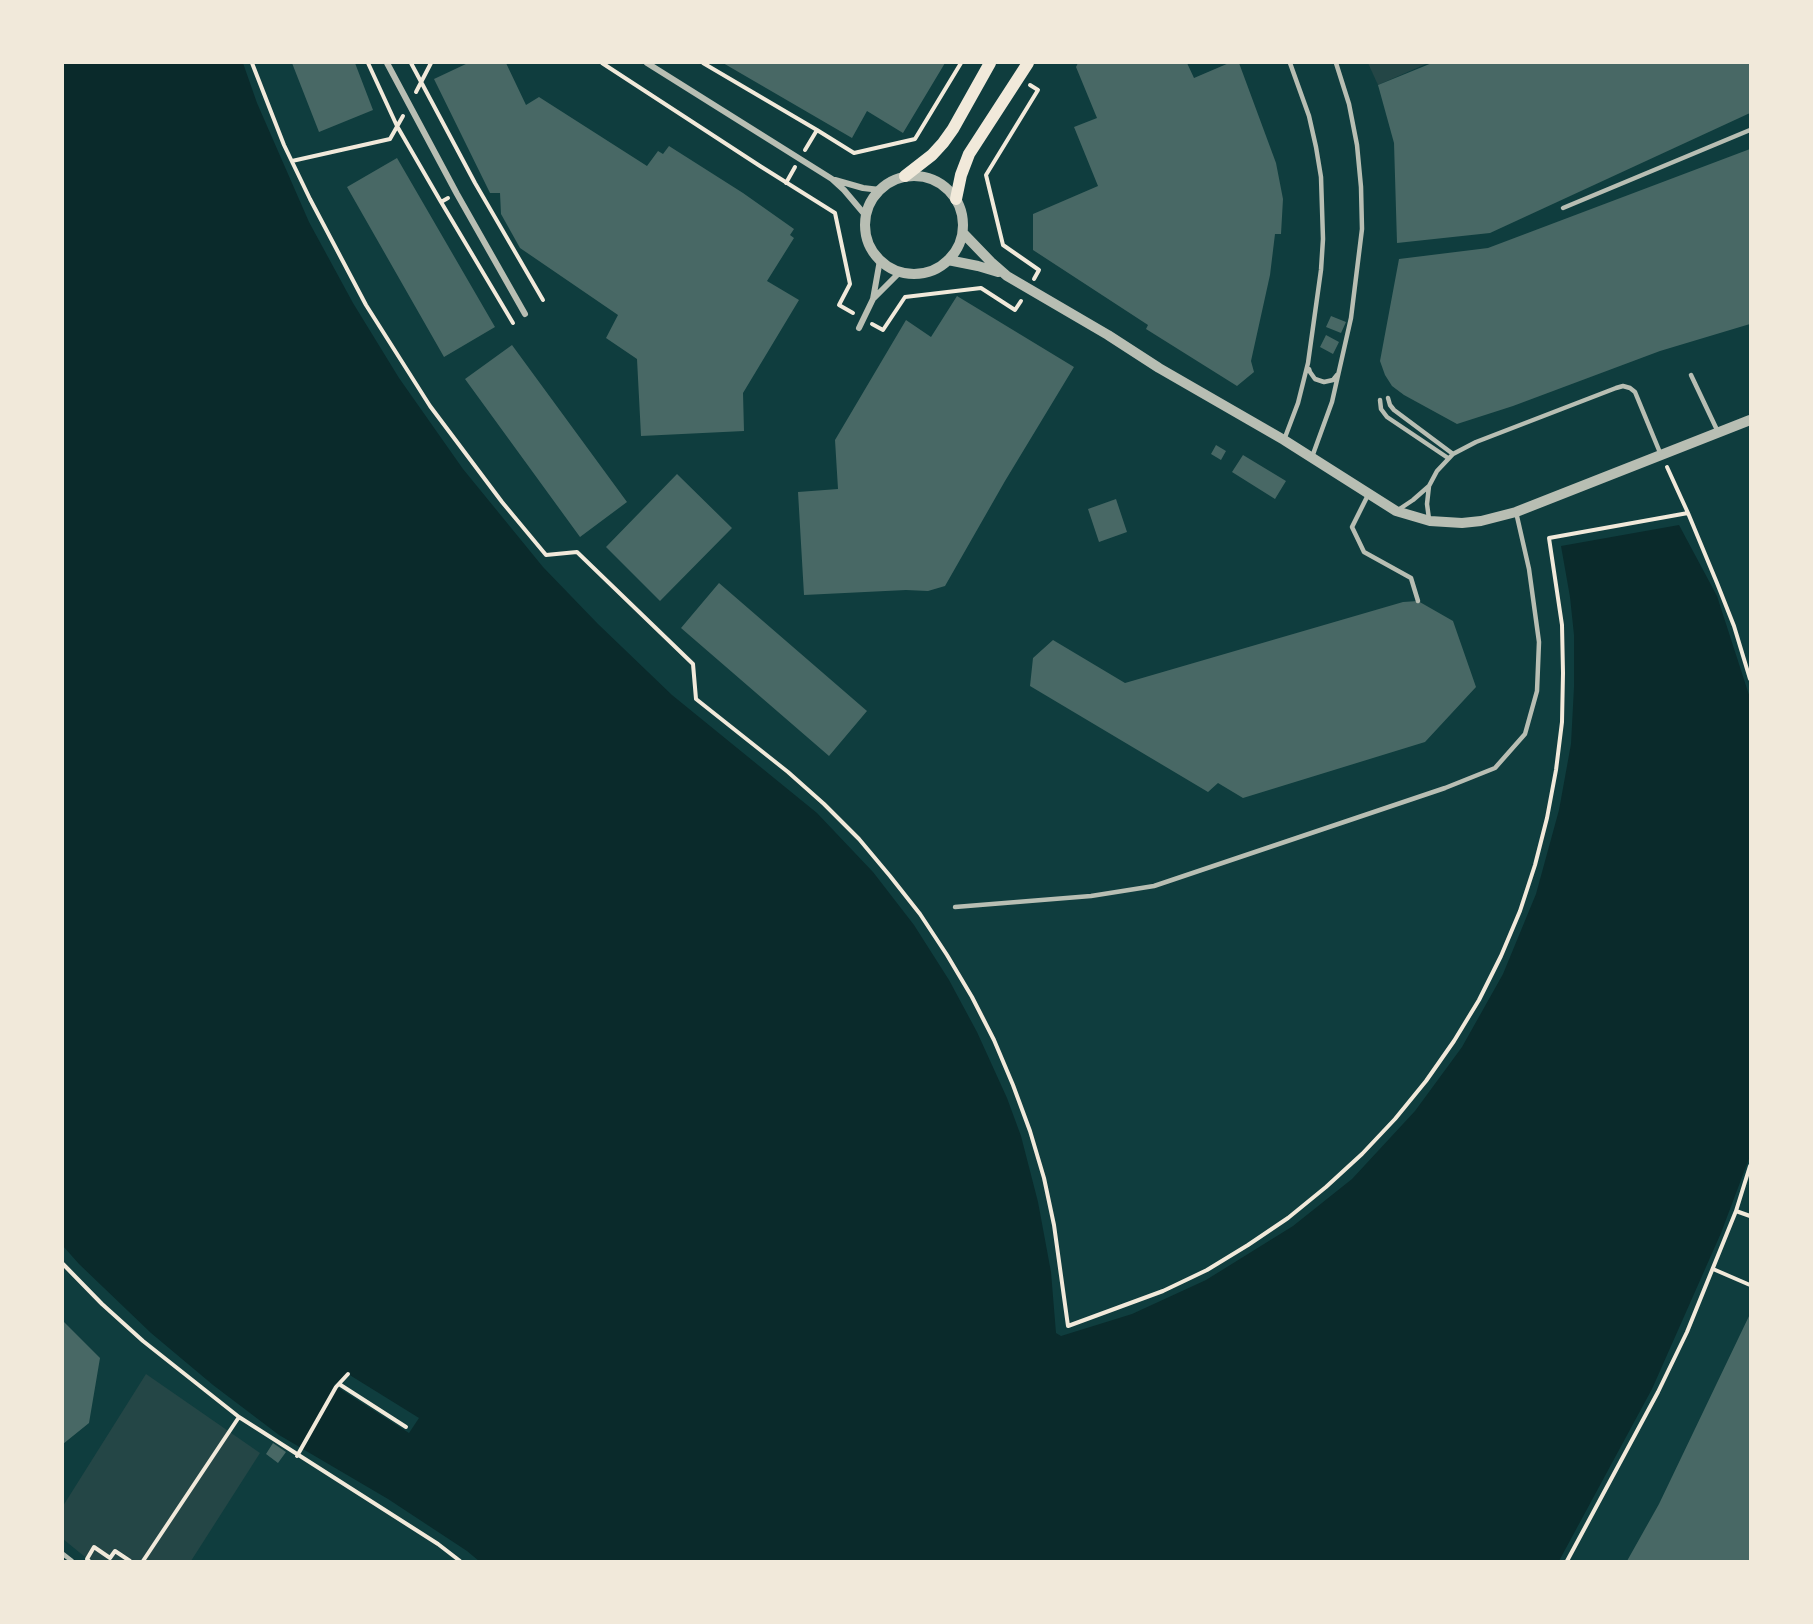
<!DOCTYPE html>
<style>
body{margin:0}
#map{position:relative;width:1813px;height:1624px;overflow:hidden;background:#0f3d3e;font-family:"Alegreya Sans",sans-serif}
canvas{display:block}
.frame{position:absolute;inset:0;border:64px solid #f1e9da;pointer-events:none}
</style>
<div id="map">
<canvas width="1813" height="1624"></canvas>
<div class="frame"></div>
</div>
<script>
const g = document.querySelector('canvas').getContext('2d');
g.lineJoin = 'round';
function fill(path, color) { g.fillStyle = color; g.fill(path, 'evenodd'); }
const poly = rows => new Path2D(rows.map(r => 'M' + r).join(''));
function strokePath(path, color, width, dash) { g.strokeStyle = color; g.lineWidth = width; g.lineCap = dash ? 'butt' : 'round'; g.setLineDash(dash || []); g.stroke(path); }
const green = poly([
 [1368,63,1428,63,1378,85],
 [146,1374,260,1453,191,1561,90,1561,63,1539,63,1506]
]);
const water = poly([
 [63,63,243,63,257,103,309,222,353,303,399,378,463,469,543,567,598,624,672,695,817,813,873,872,914,925,949,980,977,1032,1007,1098,1021,1136,1038,1202,1051,1272,1056,1333,1061,1336,1132,1314,1206,1280,1293,1226,1352,1179,1415,1111,1462,1047,1503,974,1536,894,1559,810,1571,744,1574,687,1574,635,1570,597,1561,546,1679,525,1717,596,1750,698,1750,1156,1721,1233,1652,1389,1559,1561,479,1561,467,1551,388,1499,279,1435,213,1385,151,1333,79,1264,63,1246]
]);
const pier = poly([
 [348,1374,419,1418,409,1433,334,1385]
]);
const building = poly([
 [292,63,355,63,373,110,319,132],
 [468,63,506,63,526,105,539,97,647,166,658,151,663,154,669,146,743,193,794,229,790,235,794,238,767,281,799,300,743,393,744,431,641,436,637,359,606,338,618,315,520,248,501,214,500,193,490,193,434,79],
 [723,63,945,63,903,133,867,111,852,138],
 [1078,63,1187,63,1194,78,1229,63,1239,63,1276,163,1283,199,1281,234,1275,234,1270,275,1251,361,1254,372,1237,386,1146,329,1148,325,1033,250,1033,214,1098,186,1074,127,1097,118,1076,67],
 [1432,63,1750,63,1750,113,1490,233,1397,243,1394,143,1378,85],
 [1750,149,1750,324,1660,351,1513,406,1457,424,1404,395,1392,386,1385,375,1380,361,1399,259,1488,248],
 [397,158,495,327,444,357,347,187],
 [957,296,1074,367,1005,481,945,586,928,591,906,590,804,595,798,492,838,489,835,440,906,320,931,337],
 [1331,316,1346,322,1341,333,1326,327],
 [1326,335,1339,342,1333,354,1320,347],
 [512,345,627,502,580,537,465,379],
 [1216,445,1226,451,1221,460,1211,454],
 [1243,455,1286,481,1275,499,1232,472],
 [677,474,732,528,660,601,606,547],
 [1116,499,1127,532,1099,542,1088,509],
 [719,583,867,711,829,756,681,628],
 [1418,601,1453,621,1476,687,1425,742,1243,798,1218,783,1208,792,1030,686,1033,658,1053,640,1125,683,1403,602],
 [1750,1314,1750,1561,1627,1561,1659,1504],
 [63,1321,100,1358,89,1423,63,1444],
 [273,1443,286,1452,278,1463,266,1454]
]);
const path = poly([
 [252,63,284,145,310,199,366,305,430,406,502,502,546,555,577,552,693,664,696,699,788,772,824,804,859,839,890,876,920,914,947,955,972,997,994,1040,1013,1085,1030,1131,1044,1178,1054,1225,1068,1326,1163,1291,1207,1270,1248,1245,1288,1218,1326,1187,1362,1154,1395,1119,1426,1081,1454,1041,1479,1000,1501,956,1520,911,1535,865,1547,818,1556,770,1562,722,1563,673,1562,625,1549,538,1688,513],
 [368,63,397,126,441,202,448,198],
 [411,63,475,183,543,300],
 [602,63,760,166,835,213,850,284,839,305,853,313],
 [703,63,817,130,805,150],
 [1030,85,1038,90,986,175,1003,245,1039,270,1034,279],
 [416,92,431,63],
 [817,130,854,153,915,139,961,63],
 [292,161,390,139,403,116],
 [786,183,795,167],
 [441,202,513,323],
 [872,324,883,330,905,297,981,288,1015,310,1021,301],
 [1667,467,1688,513,1717,583,1734,626,1750,679],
 [1736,1211,1750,1216],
 [63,1264,102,1304,143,1341,239,1417,438,1544,460,1561],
 [1713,1269,1750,1285],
 [339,1384,406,1427],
 [297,1456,336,1387,348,1374],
 [89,1561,87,1559,94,1547,110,1558,115,1551,130,1561],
 [143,1561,239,1417],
 [1567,1561,1658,1392,1687,1332,1736,1211,1750,1166]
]);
const service = poly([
 [1563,208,1750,130],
 [1309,369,1310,372,1315,379,1324,382,1333,380,1337,375],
 [1691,375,1718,432],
 [1388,398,1390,405,1394,410,1453,454],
 [1380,400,1381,409,1387,417,1448,458],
 [1284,440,1298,403,1308,363,1321,270,1323,239,1321,177,1316,147,1309,116,1290,63],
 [1312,457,1332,402,1351,318,1362,229,1361,187,1357,145,1349,104,1336,63],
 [1368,495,1352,527,1364,552,1411,578,1418,601],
 [1398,510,1413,500,1429,486],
 [1429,519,1427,504,1429,486,1437,471,1453,454,1476,442,1616,388,1623,386,1630,388,1635,392,1661,455],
 [955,907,1091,896,1154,886,1445,788,1495,768,1525,734,1537,691,1539,642,1529,569,1516,512],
 [63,1554,72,1561]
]);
const minor = poly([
 [387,63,457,194,525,314],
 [647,63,832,179,844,190,866,216],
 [835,180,863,188,880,190],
 [874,298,900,272],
 [859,328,873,299,880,260]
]);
const tertiary = poly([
 '865 225a49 49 0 1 1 98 0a49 49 0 1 1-98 0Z',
 [963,233,991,262,1007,276,1108,335,1159,368,1284,440,1396,511,1430,521,1462,523,1481,521,1516,512,1750,420],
 [948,260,978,266,998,272]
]);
const secondary = poly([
 [905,176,932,155,943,143,953,129,990,63],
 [956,199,961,175,969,154,1028,63]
]);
fill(green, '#244646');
fill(water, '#0a2a2b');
fill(pier, '#0f3d3e');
fill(building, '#486865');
strokePath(path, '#f1e9da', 4);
strokePath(service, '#b8beb3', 4.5);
strokePath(minor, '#b8beb3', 6);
strokePath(tertiary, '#b8beb3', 10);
strokePath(secondary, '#f1e9da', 12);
</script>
